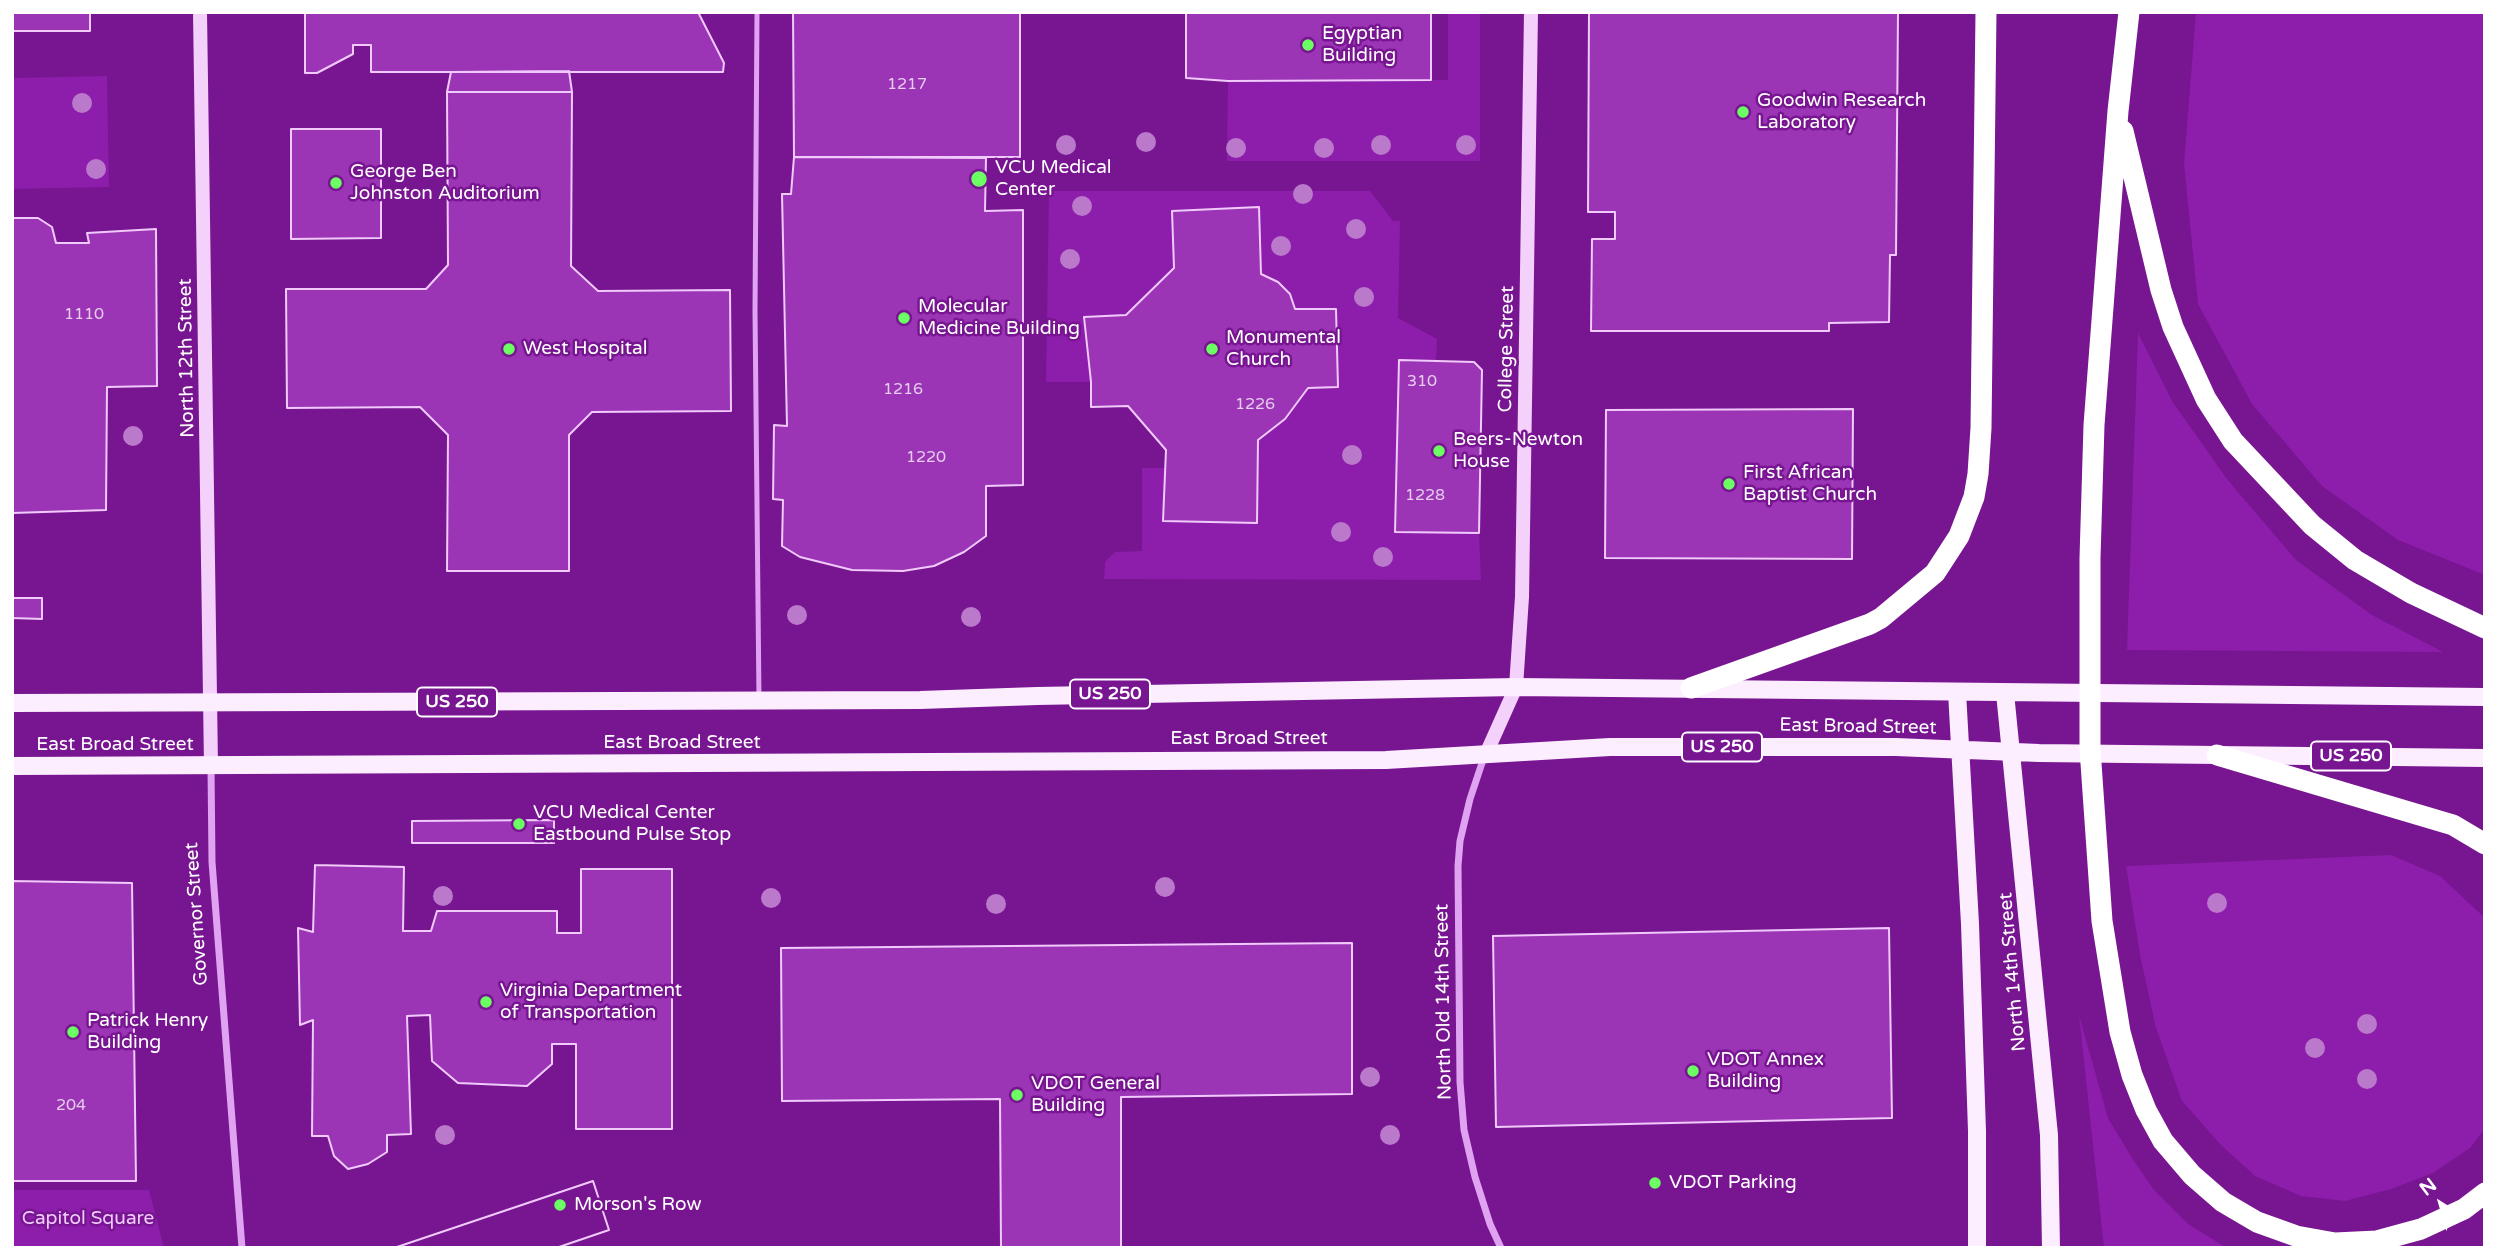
<!DOCTYPE html>
<style>
body{margin:0}
#map{position:relative;width:2497px;height:1260px;overflow:hidden;background:#781591;font-family:"Varela Round",sans-serif}
canvas{display:block}
.frame{position:absolute;inset:0;border:14px solid #fff;pointer-events:none}
.north{position:absolute;left:2406px;top:1169px;width:70px;height:70px;-webkit-text-stroke:5px #781591;paint-order:stroke;rotate:323deg;font-size:19px;font-weight:700;line-height:28px;text-align:center;color:#fff}
.north::after{content:'';display:block;margin:auto;width:24px;height:32px;background:#fff;clip-path:polygon(50% 0,100% 100%,50% 72%,0 100%)}
</style>
<div id="map">
<canvas width="2497" height="1260"></canvas>
<div class="frame"></div>
<div class="north">N</div>
</div>
<script>
const g = document.querySelector('canvas').getContext('2d');
g.lineJoin = 'round';
function fill(path, color) { g.fillStyle = color; g.fill(path, 'evenodd'); }
const poly = rows => new Path2D(rows.map(r => 'M' + r).join(''));
function strokePath(path, color, width, dash) { g.strokeStyle = color; g.lineWidth = width; g.lineCap = dash ? 'butt' : 'round'; g.setLineDash(dash || []); g.stroke(path); }
function write(font, color, halo, rows, align = 'center') {
  g.font = font + ' "Varela Round",sans-serif'; g.lineWidth = 5; g.setLineDash([]); g.textBaseline = 'middle'; g.strokeStyle = halo; g.fillStyle = color; for (const [text, x, y, turn = 0] of rows) {
    g.save(); g.translate(x, y); g.rotate((+turn || 0) * Math.PI / 180); g.textAlign = isNaN(turn) ? turn : align; if (halo) g.strokeText(text, 0, 0); g.fillText(text, 0, 0); g.restore();
  }
}
const green = poly([
 [1448,12,1480,12,1480,161,1227,161,1228,81,1448,80],
 [2196,12,2485,12,2485,575,2398,540,2322,486,2252,404,2198,304,2184,164],
 [107,76,109,187,12,189,12,78],
 [1049,191,1370,191,1393,221,1400,221,1398,318,1437,339,1436,361,1399,360,1396,532,1479,533,1481,580,1104,579,1105,562,1115,552,1142,551,1142,468,1165,468,1164,521,1256,523,1258,440,1308,388,1338,387,1336,309,1295,309,1278,282,1261,274,1258,207,1172,212,1174,268,1126,315,1084,317,1091,382,1046,382],
 [2138,333,2172,401,2227,479,2296,560,2372,615,2443,652,2127,650],
 [2391,855,2440,876,2485,918,2485,1128,2470,1148,2433,1173,2391,1189,2345,1201,2301,1196,2255,1176,2221,1145,2182,1101,2156,1028,2140,955,2126,866],
 [2079,1015,2108,1118,2132,1158,2154,1190,2188,1224,2227,1248,2104,1248],
 [12,1190,149,1190,164,1248,12,1248]
]);
const building = poly([
 [12,12,90,12,90,31,12,31,12,12],
 [305,12,698,12,724,63,723,72,371,72,371,45,353,45,353,54,317,73,305,73,305,12],
 [793,12,1020,12,1020,157,794,157,793,12],
 [1186,12,1431,12,1431,80,1228,81,1186,78,1186,12],
 [1589,12,1898,12,1896,255,1890,255,1889,322,1829,323,1829,331,1591,331,1592,239,1615,239,1615,212,1588,212,1589,12],
 [569,71,572,92,447,92,451,72,569,71],
 [447,92,572,92,571,266,598,291,730,290,731,411,592,412,569,435,569,571,447,571,448,435,420,407,287,408,286,289,426,289,448,265,447,92],
 [291,129,381,129,381,238,291,239,291,129],
 [794,157,986,158,985,211,1023,210,1023,485,986,486,986,536,964,552,934,566,903,571,852,570,800,557,782,546,783,500,773,499,774,425,787,426,782,194,791,194,794,157],
 [1259,207,1261,274,1278,282,1290,294,1295,309,1336,309,1338,387,1308,388,1285,419,1258,440,1257,523,1163,521,1166,450,1128,406,1091,407,1091,382,1084,317,1126,315,1174,268,1172,211,1259,207],
 [12,218,38,218,52,227,56,243,89,243,87,233,156,229,157,386,107,387,106,510,12,513,12,218],
 [1399,360,1474,362,1482,370,1479,533,1395,532,1399,360],
 [1853,409,1852,559,1605,558,1606,410,1853,409],
 [12,598,42,598,42,619,12,618,12,598],
 [554,820,554,843,412,843,412,821,554,820],
 [315,865,404,867,403,931,431,931,437,911,557,911,557,933,581,933,581,869,672,869,672,1129,576,1129,576,1044,552,1044,552,1064,527,1086,458,1083,432,1061,430,1015,407,1016,411,1134,387,1135,387,1152,368,1164,348,1169,334,1156,328,1136,312,1136,313,1020,300,1025,298,928,313,932,315,865],
 [12,881,132,883,136,1181,12,1181,12,881],
 [1889,928,1892,1118,1496,1127,1493,936,1889,928],
 [1352,943,1352,1094,1121,1097,1121,1248,1001,1248,1000,1099,782,1101,781,948,1352,943],
 [593,1181,609,1230,556,1248,394,1248,593,1181],
 [593,1181,609,1230,556,1248,394,1248,593,1181]
]);
const lane = poly([
 [757,12,755,311,759,699]
]);
const street = poly([
 [1485,754,1470,799,1460,841,1458,866,1460,1082,1464,1130,1475,1177,1490,1224,1501,1248],
 [211,767,212,862,242,1248]
]);
const secondary = poly([
 [200,12,211,766],
 [1486,754,1516,687,1522,597,1531,12]
]);
const primary = poly([
 [1957,692,1970,924,1977,1131,1977,1248],
 [2005,693,2049,1135,2051,1248],
 [12,703,920,700,1037,696,1516,687,2485,697],
 [12,766,1386,760,1610,747,1896,747,2039,753,2485,758]
]);
const highway = poly([
 [2129,12,2118,111,2094,425,2090,558,2090,749,2102,921,2120,1032,2132,1075,2146,1110,2163,1141,2192,1175,2223,1202,2257,1222,2296,1236,2335,1243,2377,1241,2421,1229,2464,1209,2485,1193],
 [2123,131,2161,290,2173,327,2206,399,2233,441,2312,525,2355,560,2411,593,2485,628],
 [1691,688,1870,624,1881,618,1935,573,1959,536,1974,497,1978,474,1981,428,1986,12],
 [2217,755,2453,825,2485,844]
]);
const trees = [
 [82,103],
 [1146,142],
 [1066,145],
 [1381,145],
 [1466,145],
 [1236,148],
 [1324,148],
 [96,169],
 [1303,194],
 [1082,206],
 [1356,229],
 [1281,246],
 [1070,259],
 [1364,297],
 [133,436],
 [1352,455],
 [1341,532],
 [1383,557],
 [797,615],
 [971,617],
 [1165,887],
 [443,896],
 [771,898],
 [2217,903],
 [996,904],
 [2367,1024],
 [2315,1048],
 [1370,1077],
 [2367,1079],
 [445,1135],
 [1390,1135]
];
const markers = [
 [1308,45,7,"#6bff63"],
 [1743,112,7,"#6bff63"],
 [979,179,9,"#6bff63"],
 [336,183,7,"#6bff63"],
 [904,318,7,"#6bff63"],
 [509,349,7,"#6bff63"],
 [1212,349,7,"#6bff63"],
 [1439,451,7,"#6bff63"],
 [1729,484,7,"#6bff63"],
 [519,824,7,"#6bff63"],
 [486,1002,7,"#6bff63"],
 [73,1032,7,"#6bff63"],
 [1693,1071,7,"#6bff63"],
 [1017,1095,7,"#6bff63"],
 [1655,1183,7,"#6bff63"],
 [560,1205,7,"#6bff63"]
];
const numberNames = [
 ["1217",907,85],
 ["1110",84,315],
 ["310",1422,382],
 ["1216",903,390],
 ["1226",1255,405],
 ["1220",926,458],
 ["1228",1425,496],
 ["204",71,1106]
];
const shields = [
 [1110,694,80],
 [457,702,80],
 [1722,747,80],
 [2351,756,80]
];
const shieldNames = [
 ["US 250",1110,694],
 ["US 250",457,702],
 ["US 250",1722,747],
 ["US 250",2351,756]
];
const poiNames = [
 ["Egyptian",1322,34],
 ["Building",1322,56],
 ["Goodwin Research",1757,101],
 ["Laboratory",1757,123],
 ["VCU Medical",995,168],
 ["Center",995,190],
 ["George Ben",350,172],
 ["Johnston Auditorium",350,194],
 ["Molecular",918,307],
 ["Medicine Building",918,329],
 ["Monumental",1226,338],
 ["Church",1226,360],
 ["West Hospital",523,349],
 ["Beers-Newton",1453,440],
 ["House",1453,462],
 ["First African",1743,473],
 ["Baptist Church",1743,495],
 ["VCU Medical Center",533,813],
 ["Eastbound Pulse Stop",533,835],
 ["Virginia Department",500,991],
 ["of Transportation",500,1013],
 ["Patrick Henry",87,1021],
 ["Building",87,1043],
 ["VDOT Annex",1707,1060],
 ["Building",1707,1082],
 ["VDOT General",1031,1084],
 ["Building",1031,1106],
 ["VDOT Parking",1669,1183],
 ["Morson's Row",574,1205]
];
const streetNames = [
 ["College Street",1507,349,-89],
 ["North 12th Street",187,358,-91],
 ["East Broad Street",1858,727,1],
 ["East Broad Street",1249,739],
 ["East Broad Street",682,743],
 ["East Broad Street",115,745],
 ["Governor Street",197,914,-94],
 ["North 14th Street",2013,972,-95],
 ["North Old 14th Street",1444,1002,-91]
];
const parkNames = [
 ["Capitol Square",88,1219]
];
fill(green, '#8d1dab');
fill(building, '#9b35b6');
strokePath(building, '#f1cafc', 2);
strokePath(lane, '#e0a3f1', 5);
strokePath(street, '#e0a3f1', 7);
strokePath(secondary, '#f3d1fb', 14);
strokePath(primary, '#fcedff', 18);
strokePath(highway, '#fff', 21);
g.fillStyle = '#bb79cc';
for (const [x, y] of trees) { g.beginPath(); g.arc(x, y, 10, 0, 2 * Math.PI); g.fill(); }
for (const [x, y, r, color] of markers) { const dot = new Path2D(); dot.arc(x, y, r, 0, 2 * Math.PI); g.fillStyle = color; g.fill(dot); strokePath(dot, '#781591', 2.5); }
write('16px', '#e6cced', null, numberNames);
for (const [x, y, w] of shields) { const box = new Path2D(); box.roundRect(x - w / 2, y - 14.5, w, 29, 5); g.fillStyle = '#781591'; g.fill(box); strokePath(box, '#fff', 2); }
write('bold 18px', '#fff', null, shieldNames);
write('19px', '#fff', '#781591', poiNames, 'left');
write('19px', '#fff', '#781591', streetNames);
write('19px', '#f1cafc', '#781591', parkNames);
</script>
